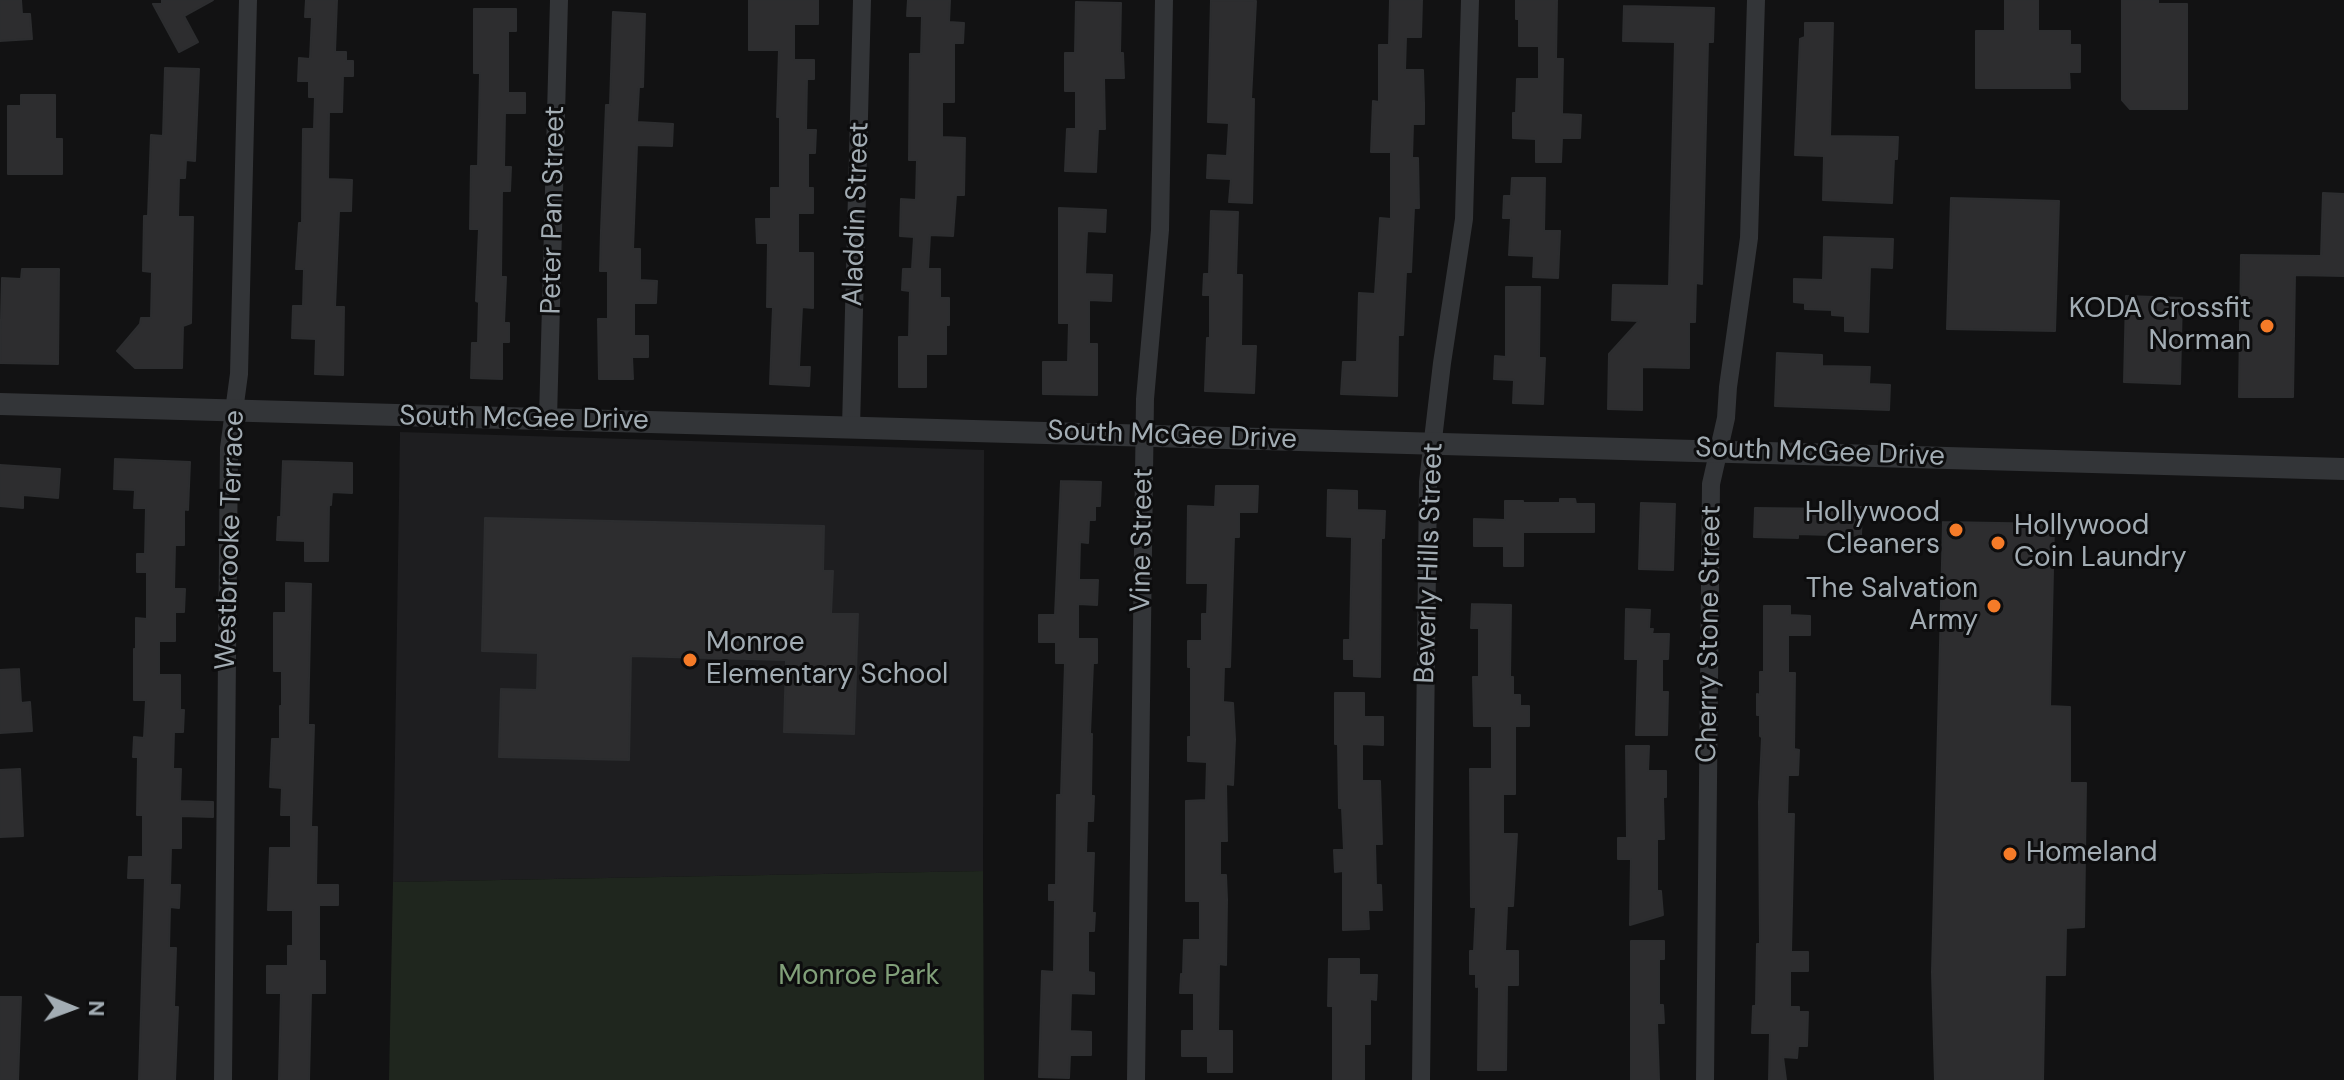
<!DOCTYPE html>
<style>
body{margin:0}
#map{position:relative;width:2344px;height:1080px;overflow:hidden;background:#121213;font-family:"DM Sans",sans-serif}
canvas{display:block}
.north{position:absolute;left:32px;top:968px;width:80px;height:80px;-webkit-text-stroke:6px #0d0d0e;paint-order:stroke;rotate:91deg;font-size:22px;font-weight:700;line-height:32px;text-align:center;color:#a3adb4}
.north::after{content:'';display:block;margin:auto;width:28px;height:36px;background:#a3adb4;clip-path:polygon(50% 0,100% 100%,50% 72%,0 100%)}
</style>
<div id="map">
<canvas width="2344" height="1080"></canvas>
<div class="north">N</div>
</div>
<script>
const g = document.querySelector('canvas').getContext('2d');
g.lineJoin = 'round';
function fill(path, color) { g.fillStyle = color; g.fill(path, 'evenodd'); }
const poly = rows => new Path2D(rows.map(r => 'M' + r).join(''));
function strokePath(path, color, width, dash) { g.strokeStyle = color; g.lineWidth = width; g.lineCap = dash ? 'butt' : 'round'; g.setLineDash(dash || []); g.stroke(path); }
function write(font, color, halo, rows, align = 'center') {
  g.font = font + ' "DM Sans",sans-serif'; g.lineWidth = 6; g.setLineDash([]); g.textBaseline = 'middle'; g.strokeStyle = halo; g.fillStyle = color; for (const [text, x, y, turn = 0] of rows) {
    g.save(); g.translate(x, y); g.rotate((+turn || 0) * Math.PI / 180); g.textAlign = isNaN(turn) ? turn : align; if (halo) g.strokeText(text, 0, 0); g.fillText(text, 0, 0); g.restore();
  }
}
const built = poly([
 [400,432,984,450,983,871,393,882]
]);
const green = poly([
 [983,871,984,1080,389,1080,393,882]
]);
const building = poly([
 [0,0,21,0,22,14,30,14,32,39,0,41,0,0],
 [162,0,213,0,184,16,198,42,179,52,153,4,162,4,162,0],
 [306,0,337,0,335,52,346,52,346,61,353,61,353,76,343,76,342,112,329,112,328,179,352,180,351,211,339,211,335,307,344,307,343,375,315,374,316,339,292,338,293,306,303,306,304,269,296,269,299,223,302,223,303,129,314,129,315,97,309,97,309,81,298,81,299,58,310,59,312,17,305,17,306,0],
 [749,0,818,0,818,24,794,24,794,60,814,60,814,79,807,79,806,130,816,130,815,153,808,153,808,188,813,188,813,213,798,213,798,253,813,253,813,308,802,307,799,367,810,367,809,386,770,384,773,307,767,307,768,243,757,243,756,219,771,219,771,188,780,188,780,117,777,117,779,50,749,50,749,0],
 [908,0,950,0,949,22,964,23,963,43,954,43,954,102,942,102,942,137,965,138,964,195,956,195,953,236,930,235,928,269,940,269,940,298,949,298,949,325,946,325,946,354,926,354,926,387,899,387,899,337,909,337,910,291,902,290,903,269,912,269,914,237,900,236,901,199,916,200,917,160,909,160,910,54,921,54,922,16,907,16,908,0],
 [1211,0,1256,1,1251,99,1254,99,1252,203,1229,202,1231,179,1207,178,1208,155,1227,156,1229,123,1208,122,1211,0],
 [1390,0,1422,0,1421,37,1406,37,1405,70,1423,70,1424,103,1424,124,1413,124,1412,158,1418,158,1419,208,1414,208,1411,272,1406,272,1403,335,1398,335,1397,396,1341,394,1343,362,1357,362,1359,293,1375,294,1380,218,1391,219,1391,152,1371,152,1373,101,1379,102,1379,45,1389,45,1390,0],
 [1516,0,1557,0,1556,59,1563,59,1562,114,1581,115,1580,138,1562,138,1561,162,1536,162,1536,139,1513,138,1513,113,1516,113,1517,79,1539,79,1539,46,1519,46,1519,19,1516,19,1516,0],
 [2005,0,2038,0,2038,31,2070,31,2070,45,2080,45,2080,72,2069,72,2070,88,1976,88,1976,31,2005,31,2005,0],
 [2122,0,2158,0,2158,4,2187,4,2187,109,2130,109,2122,100,2122,0],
 [1076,2,1121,3,1120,53,1123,53,1124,78,1104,78,1105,129,1098,129,1096,172,1065,171,1067,129,1076,129,1076,91,1065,91,1065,53,1075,53,1076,2],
 [1624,6,1714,8,1713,42,1708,42,1702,284,1696,283,1695,322,1689,322,1689,368,1642,367,1642,410,1608,409,1609,354,1639,321,1612,320,1613,285,1669,286,1675,42,1623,41,1624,6],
 [474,9,516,9,516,31,508,31,508,93,525,93,525,113,505,113,504,167,511,167,510,191,502,191,501,277,506,277,504,323,509,323,509,342,502,342,502,379,471,378,472,343,478,343,479,302,476,301,479,229,470,229,471,166,478,166,480,73,474,73,474,9],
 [613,12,645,14,643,87,639,87,637,122,673,124,672,146,637,145,633,249,640,249,640,280,657,281,656,303,634,303,634,336,648,336,648,357,632,357,633,379,599,379,598,319,608,319,608,271,600,271,601,231,606,105,610,105,613,12],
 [1805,23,1833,23,1830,136,1898,137,1897,159,1894,159,1892,203,1823,200,1824,156,1795,155,1800,39,1805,37,1805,23],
 [165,68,199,69,195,161,186,160,185,178,179,178,178,217,193,217,191,323,183,326,182,368,135,368,117,351,140,324,141,318,151,318,152,272,143,271,144,216,148,216,151,135,163,136,165,68],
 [21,95,55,95,55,139,62,139,62,174,8,174,8,106,21,106,21,95],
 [1512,178,1545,178,1544,231,1560,231,1558,278,1533,277,1534,256,1509,255,1511,218,1503,218,1504,196,1511,196,1512,178],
 [2323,193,2344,194,2344,276,2295,275,2293,397,2239,397,2241,255,2321,256,2323,193],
 [1951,198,2059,201,2055,331,1947,329,1951,198],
 [1059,208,1106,210,1105,232,1087,231,1085,274,1112,275,1111,301,1089,300,1089,344,1097,344,1097,395,1043,394,1043,362,1068,362,1069,323,1059,323,1059,208],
 [1211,211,1238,212,1236,275,1242,275,1241,346,1256,346,1254,393,1205,391,1207,338,1210,338,1210,295,1203,295,1204,274,1209,274,1211,211],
 [1824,237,1893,239,1892,268,1870,267,1868,332,1845,331,1845,316,1832,315,1832,310,1805,309,1805,303,1794,302,1794,279,1823,280,1824,237],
 [22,269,59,269,58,364,0,363,2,278,21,279,22,269],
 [1506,287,1540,287,1539,358,1545,358,1543,404,1513,403,1514,380,1494,379,1495,356,1506,357,1506,287],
 [2126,296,2182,298,2180,384,2124,382,2126,296],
 [1777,353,1822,355,1822,366,1870,367,1869,384,1890,385,1889,410,1775,406,1777,353],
 [115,459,190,462,188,510,184,509,184,545,175,545,174,589,185,589,184,612,175,612,175,641,159,641,159,675,180,675,180,710,184,710,183,732,174,732,173,769,181,769,180,801,213,802,213,817,181,816,181,848,171,848,170,885,180,885,179,908,170,907,169,948,176,948,174,1007,178,1007,175,1080,139,1080,145,878,128,878,129,857,143,857,143,815,137,815,138,757,133,757,134,737,144,738,146,700,134,700,134,649,136,649,136,618,147,619,147,572,137,572,137,554,145,554,146,508,134,508,135,490,114,489,115,459],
 [283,461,352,463,352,493,332,492,331,505,329,505,328,561,305,561,305,541,277,540,278,517,281,517,283,461],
 [0,465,60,469,58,498,23,495,23,508,0,506,0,465],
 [1061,481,1101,482,1100,506,1095,506,1095,520,1089,520,1088,543,1080,542,1079,580,1098,580,1097,605,1078,604,1078,639,1097,639,1097,663,1093,663,1090,734,1092,734,1091,796,1094,796,1093,821,1087,821,1086,853,1094,853,1092,913,1095,913,1094,931,1088,931,1088,972,1094,973,1094,994,1071,993,1070,1031,1091,1032,1091,1055,1070,1055,1069,1078,1039,1077,1042,971,1054,972,1055,900,1049,900,1049,885,1056,885,1057,795,1061,795,1065,663,1056,663,1056,642,1039,642,1039,615,1055,615,1061,481],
 [1216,486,1258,486,1257,512,1239,512,1239,537,1234,537,1230,667,1224,667,1223,702,1233,703,1235,739,1233,785,1226,784,1227,841,1220,841,1220,875,1226,875,1227,900,1226,965,1219,964,1218,1031,1232,1031,1232,1072,1208,1072,1208,1056,1182,1056,1182,1031,1194,1031,1194,993,1180,993,1181,974,1183,974,1184,940,1200,940,1200,901,1186,901,1186,801,1206,800,1207,762,1188,761,1188,737,1191,737,1191,667,1188,667,1188,641,1202,641,1202,614,1207,614,1208,583,1187,583,1188,506,1215,507,1216,486],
 [1328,490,1357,491,1357,510,1385,511,1384,538,1381,538,1380,677,1354,676,1354,659,1344,659,1344,640,1350,640,1352,537,1327,536,1328,490],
 [1560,499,1575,499,1576,504,1594,504,1594,532,1523,532,1523,566,1504,566,1504,546,1474,546,1474,519,1505,520,1505,501,1523,501,1523,503,1560,503,1560,499],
 [1641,503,1675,504,1673,570,1639,569,1641,503],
 [1843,507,1862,507,1861,536,1798,534,1798,538,1754,537,1755,508,1842,509,1843,507],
 [485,518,824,526,823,571,833,571,831,614,858,614,854,734,784,732,786,660,631,656,629,760,499,757,501,689,537,690,538,653,482,651,485,518],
 [1943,522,2054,524,2050,706,2070,707,2070,783,2086,783,2084,927,2066,928,2065,975,2045,975,2043,1080,1935,1080,1932,972,1943,522],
 [286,583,311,584,308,725,314,725,311,827,317,827,316,885,338,885,338,905,319,905,319,961,325,961,325,993,311,993,309,1080,279,1080,281,993,267,993,267,966,288,966,288,946,293,946,293,910,268,910,270,848,291,848,291,815,281,815,282,788,270,787,272,739,280,739,280,706,282,706,282,671,274,671,274,613,286,613,286,583],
 [1472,604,1511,605,1510,677,1513,677,1513,695,1520,695,1520,706,1529,706,1529,726,1515,726,1515,794,1503,794,1503,834,1517,834,1513,906,1507,906,1505,951,1518,951,1518,985,1507,985,1506,1070,1478,1070,1479,986,1476,987,1476,974,1470,974,1470,951,1474,951,1476,907,1471,907,1470,769,1492,769,1492,726,1474,726,1473,677,1479,677,1479,628,1471,628,1472,604],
 [1764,606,1790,606,1790,615,1810,616,1810,635,1788,635,1788,673,1795,673,1794,749,1799,750,1798,775,1788,775,1787,814,1794,814,1791,952,1808,952,1808,971,1790,971,1790,1007,1799,1007,1799,1012,1808,1012,1807,1046,1798,1046,1797,1058,1783,1057,1786,1080,1769,1080,1770,1033,1752,1033,1753,1006,1756,1006,1757,944,1760,944,1759,802,1762,737,1760,736,1760,715,1757,715,1757,694,1760,695,1760,672,1764,672,1764,606],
 [1626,609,1650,610,1649,629,1653,629,1652,634,1669,634,1668,659,1662,659,1662,692,1668,692,1667,735,1636,735,1638,659,1625,659,1626,609],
 [19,669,21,703,30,702,32,731,0,733,0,670,19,669],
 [1335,693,1364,693,1364,717,1383,717,1383,745,1362,744,1362,781,1380,781,1382,844,1375,844,1376,885,1381,885,1382,910,1368,910,1369,929,1343,930,1343,871,1335,872,1334,850,1344,850,1342,808,1339,808,1338,744,1335,744,1335,693],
 [1626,746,1649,746,1648,771,1666,771,1666,797,1663,797,1664,839,1657,839,1657,891,1661,891,1663,915,1630,925,1631,859,1618,859,1618,838,1627,838,1626,746],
 [20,769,23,836,0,837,0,770,20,769],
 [1631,941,1664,941,1664,959,1659,959,1659,1005,1663,1005,1664,1023,1657,1023,1659,1080,1631,1080,1631,941],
 [1329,959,1359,959,1359,975,1377,975,1376,1000,1370,999,1370,1044,1364,1044,1364,1080,1333,1080,1333,1006,1328,1006,1329,959],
 [0,997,21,997,18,1080,0,1080,0,997]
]);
const minor = poly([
 [548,419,559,0],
 [851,427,862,0],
 [223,1080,229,448,239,374,248,0],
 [1136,1080,1145,399,1160,230,1164,0],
 [1421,1080,1428,482,1442,363,1464,219,1470,0],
 [1705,1080,1711,484,1726,418,1728,387,1749,238,1756,0]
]);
const tertiary = poly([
 [0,404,2344,469]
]);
const markers = [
 [2267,326,8,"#f57b28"],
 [1956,530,8,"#f57b28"],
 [1998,543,8,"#f57b28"],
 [1994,606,8,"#f57b28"],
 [690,660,8,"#f57b28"],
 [2010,854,8,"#f57b28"]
];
const streetNames = [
 ["Peter Pan Street",554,210,-89],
 ["Aladdin Street",857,214,-88],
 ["South McGee Drive",524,419,1],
 ["South McGee Drive",1172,436,2],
 ["South McGee Drive",1820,453,2],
 ["Westbrooke Terrace",231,540,-88],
 ["Vine Street",1143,540,-89],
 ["Beverly Hills Street",1430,563,-88],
 ["Cherry Stone Street",1710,634,-89]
];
const poiNames = [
 ["KODA Crossfit",2251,310],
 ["Norman",2251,342],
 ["Hollywood",1940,514],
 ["Cleaners",1940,546],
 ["Hollywood",2014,527,"left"],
 ["Coin Laundry",2014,559,"left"],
 ["The Salvation",1978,590],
 ["Army",1978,622],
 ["Monroe",706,644,"left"],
 ["Elementary School",706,676,"left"],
 ["Homeland",2026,854,"left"]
];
const parkNames = [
 ["Monroe Park",859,977]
];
fill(built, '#1e1e20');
fill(green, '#1f261e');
fill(building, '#2d2d2f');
strokePath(building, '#2c2d2f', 2);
strokePath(minor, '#333538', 18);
strokePath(tertiary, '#333538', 22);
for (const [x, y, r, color] of markers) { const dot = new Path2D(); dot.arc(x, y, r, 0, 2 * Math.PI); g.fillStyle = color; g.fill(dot); strokePath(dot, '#0d0d0e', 3); }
write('28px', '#a3adb4', '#0d0d0e', streetNames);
write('28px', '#a3adb4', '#0d0d0e', poiNames, 'right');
write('28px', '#81a079', '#0d0d0e', parkNames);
</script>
